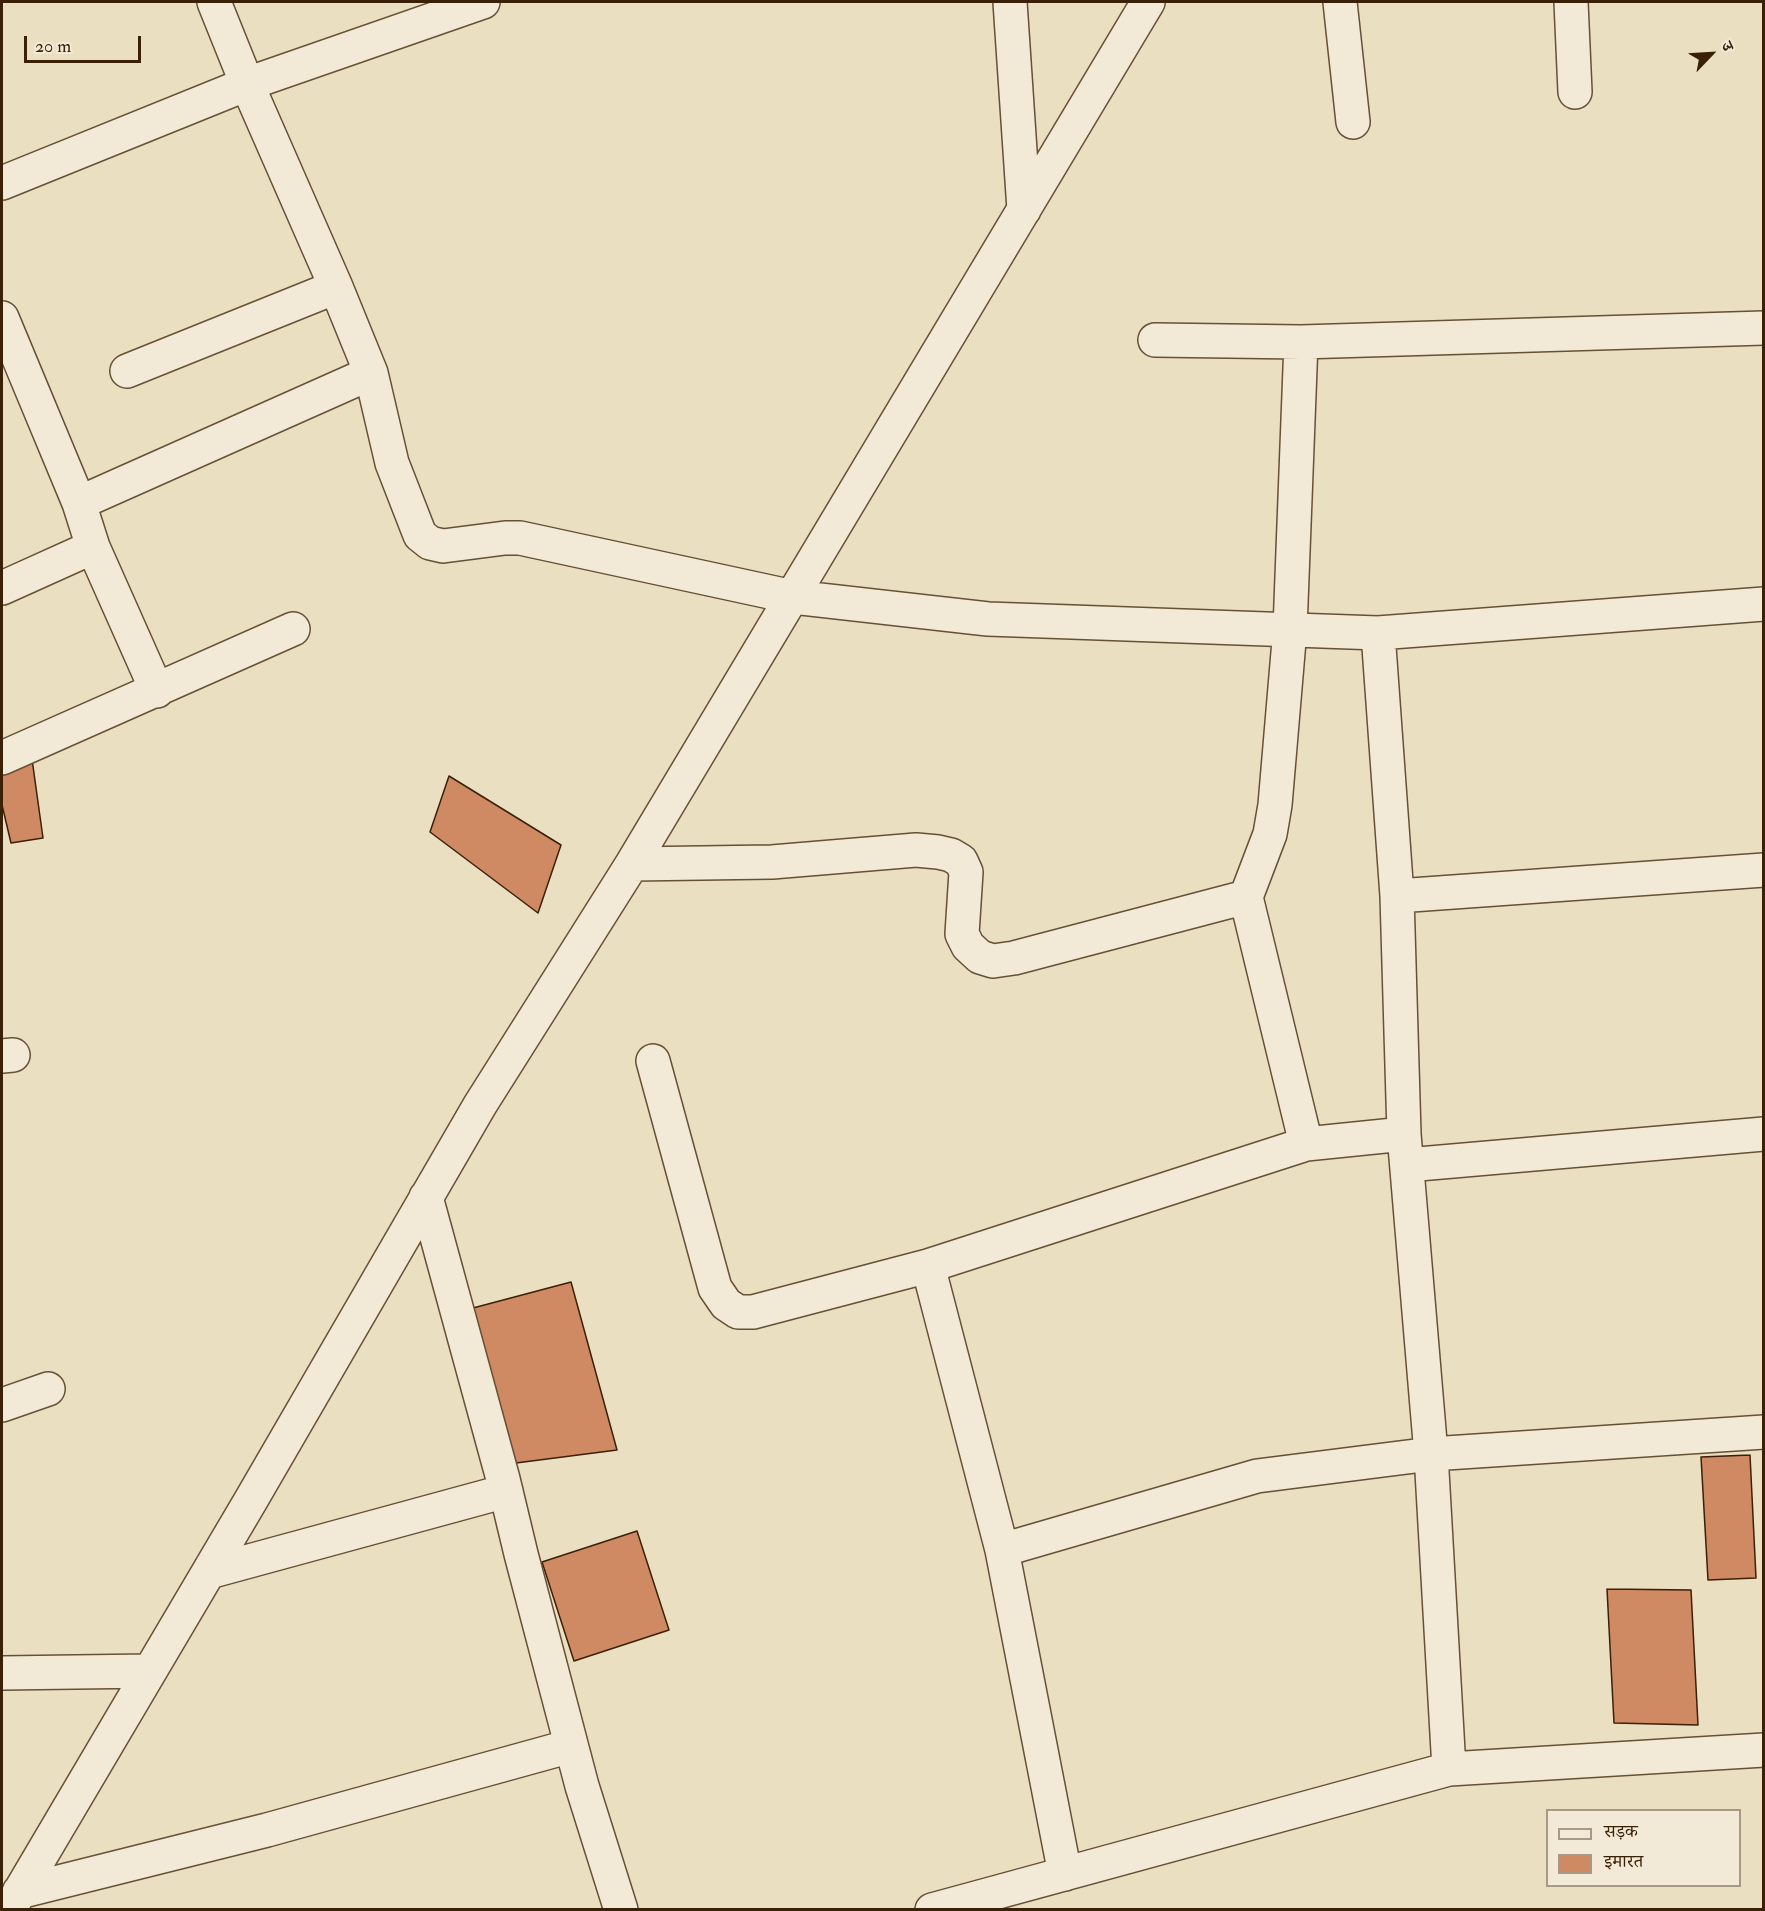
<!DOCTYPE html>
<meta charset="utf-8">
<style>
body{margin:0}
#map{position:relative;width:1765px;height:1911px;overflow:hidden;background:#ebdfc1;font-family:"IM FELL Double Pica","Noto Serif Devanagari",serif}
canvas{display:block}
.frame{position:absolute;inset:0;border:3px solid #3a2007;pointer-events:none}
.legend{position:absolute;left:1546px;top:1809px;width:195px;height:78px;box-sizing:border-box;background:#f2ead7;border:2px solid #a89984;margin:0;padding:8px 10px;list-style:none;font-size:18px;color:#3a2007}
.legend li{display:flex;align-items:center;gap:12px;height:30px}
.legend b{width:30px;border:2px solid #a89984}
.north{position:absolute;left:1681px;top:24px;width:60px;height:60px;-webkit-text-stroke:4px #f2ead7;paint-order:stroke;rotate:65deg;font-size:16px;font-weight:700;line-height:24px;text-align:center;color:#3a2007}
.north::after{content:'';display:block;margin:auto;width:21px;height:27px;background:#3a2007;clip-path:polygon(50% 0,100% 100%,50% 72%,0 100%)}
.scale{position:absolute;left:24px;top:36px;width:117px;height:27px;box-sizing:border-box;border:3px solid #3a2007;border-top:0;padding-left:8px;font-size:18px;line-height:21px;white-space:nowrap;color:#3a2007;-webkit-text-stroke:4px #f2ead7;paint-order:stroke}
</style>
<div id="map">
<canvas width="1765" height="1911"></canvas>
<div class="frame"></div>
<ul class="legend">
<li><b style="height:8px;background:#f2ead7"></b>सड़क</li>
<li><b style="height:16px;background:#cf8963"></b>इमारत</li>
</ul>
<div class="north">उ</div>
<div class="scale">20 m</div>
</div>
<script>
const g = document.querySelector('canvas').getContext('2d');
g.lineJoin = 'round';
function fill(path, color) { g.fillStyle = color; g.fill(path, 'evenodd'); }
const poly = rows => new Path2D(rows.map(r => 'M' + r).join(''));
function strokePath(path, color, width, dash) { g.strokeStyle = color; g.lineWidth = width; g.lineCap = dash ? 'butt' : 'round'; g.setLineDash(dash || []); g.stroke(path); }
const building = poly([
 [32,759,43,838,11,843,2,805,2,769,32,759],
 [449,776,561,845,538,913,430,832,449,776],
 [571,1282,617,1450,516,1463,473,1308,571,1282],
 [1750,1455,1756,1578,1708,1580,1701,1457,1750,1455],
 [637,1531,669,1630,574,1661,542,1562,637,1531],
 [1607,1589,1691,1590,1698,1725,1614,1723,1607,1589]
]);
const minor = poly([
 [214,2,247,84,336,287,371,373,392,463,420,535,430,543,443,546,505,538,520,538,793,597,988,619,1378,633,1764,604],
 [1010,2,1024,210],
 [1340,2,1353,122],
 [1571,2,1575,92],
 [2,318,79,503],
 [1155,340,1301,342,1764,328],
 [1301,342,1290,629,1275,805,1270,834,1246,897,1306,1144],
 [127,371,336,287],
 [2,588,93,547],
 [1378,633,1397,896,1404,1134,1431,1454,1449,1769],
 [157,691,93,547,79,503,371,373],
 [2,758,293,629],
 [632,864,772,862,916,850,938,852,951,855,961,861,966,872,962,934,968,946,980,957,993,961,1014,958,1246,897],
 [1397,896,1764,870],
 [2,1056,13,1055],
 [653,1061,715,1288,726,1304,738,1312,753,1312,928,1266,1306,1144,1404,1134],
 [1407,1165,1764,1134],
 [426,1197,503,1479,521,1554,582,1786,621,1910],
 [928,1266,1002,1550,1065,1874],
 [2,1405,48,1389],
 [1002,1550,1257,1476,1431,1454,1764,1432],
 [209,1572,506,1491],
 [2,1673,150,1671],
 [19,1892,267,1830,571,1746],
 [9,1910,251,1500,480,1105,632,864,1148,2],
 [932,1910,1449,1769,1764,1750]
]);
const tertiary = poly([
 [2,183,247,84,483,2]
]);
fill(building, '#cf8963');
strokePath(building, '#3a2007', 1.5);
strokePath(minor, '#665036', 36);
strokePath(tertiary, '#665036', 36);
strokePath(minor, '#f2ead7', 33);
strokePath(tertiary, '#f2ead7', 33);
</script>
